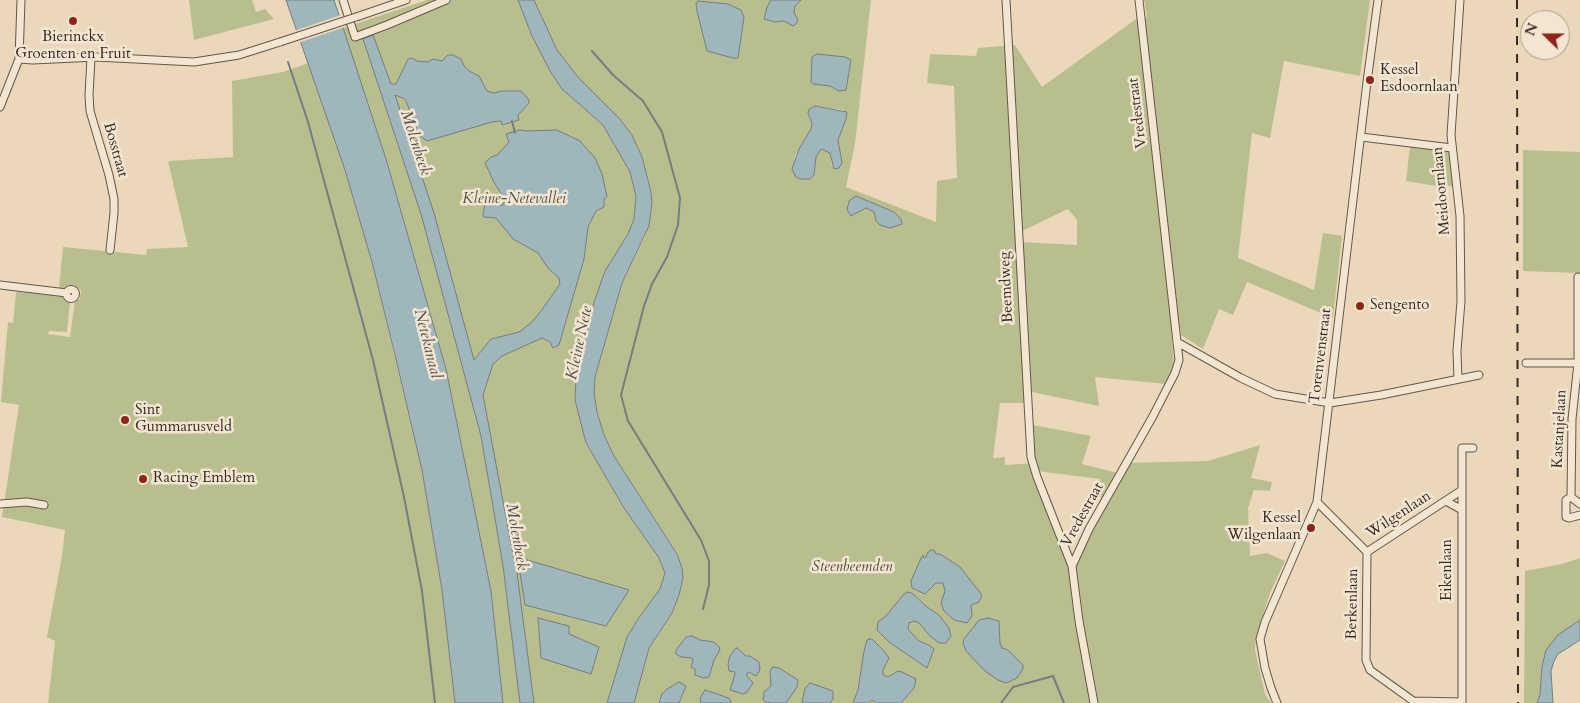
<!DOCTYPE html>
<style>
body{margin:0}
#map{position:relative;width:1580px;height:703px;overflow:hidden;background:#ebd8bb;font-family:Cardo,serif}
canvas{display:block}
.north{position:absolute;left:1520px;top:10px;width:50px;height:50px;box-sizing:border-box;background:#f2e6d3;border:1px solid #a89b8d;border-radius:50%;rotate:292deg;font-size:14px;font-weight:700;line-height:20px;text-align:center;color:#382a23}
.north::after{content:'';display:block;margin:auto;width:18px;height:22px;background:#8f2418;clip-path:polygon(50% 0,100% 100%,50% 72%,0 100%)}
</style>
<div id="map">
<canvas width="1580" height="703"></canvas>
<div class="north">N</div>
</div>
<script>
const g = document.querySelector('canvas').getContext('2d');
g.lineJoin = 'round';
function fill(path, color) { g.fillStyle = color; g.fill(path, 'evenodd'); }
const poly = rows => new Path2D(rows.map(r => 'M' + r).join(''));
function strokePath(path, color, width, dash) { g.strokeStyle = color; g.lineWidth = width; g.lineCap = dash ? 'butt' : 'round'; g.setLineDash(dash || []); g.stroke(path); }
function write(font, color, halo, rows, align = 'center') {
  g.font = font + ' Cardo,serif'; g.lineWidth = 5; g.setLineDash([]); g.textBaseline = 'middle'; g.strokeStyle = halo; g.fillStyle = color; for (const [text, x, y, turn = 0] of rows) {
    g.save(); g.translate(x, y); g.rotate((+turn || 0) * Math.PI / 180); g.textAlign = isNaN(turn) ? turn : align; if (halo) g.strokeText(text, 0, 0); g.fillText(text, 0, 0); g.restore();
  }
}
const green = poly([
 [189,0,252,0,256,12,265,9,274,19,194,40],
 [427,0,518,0,532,36,562,89,603,125,630,172,636,196,634,219,628,234,605,271,594,302,576,379,575,400,586,443,624,508,659,558,665,573,661,589,638,619,627,637,607,703,527,703,487,434,427,218,363,39,421,214,481,436,503,566,520,703,503,703,491,591,446,369,386,159,343,28],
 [534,0,771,0,767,7,764,19,775,22,784,20,791,25,797,23,798,21,794,13,795,6,801,0,871,0,855,144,846,187,936,222,937,181,957,178,954,86,927,83,930,54,976,56,978,48,1015,45,1042,87,1136,19,1147,17,1144,0,1370,0,1360,76,1284,61,1270,138,1252,133,1238,258,1314,290,1323,233,1342,236,1333,318,1247,282,1233,315,1219,309,1203,349,1181,335,1180,326,1171,327,1174,366,1166,384,1095,377,1099,406,1032,392,1023,403,1000,403,993,458,1005,457,1005,465,1034,463,1033,425,1091,436,1082,464,1118,473,1125,463,1208,461,1260,445,1251,478,1272,482,1270,491,1254,490,1248,508,1250,556,1267,553,1285,561,1270,593,1256,637,1255,650,1265,694,1271,703,634,703,649,648,672,613,681,588,682,568,677,553,614,456,604,435,597,412,594,393,595,377,622,283,645,237,651,215,651,192,642,157,632,135,619,118,577,76,557,50],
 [817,54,845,57,851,60,846,90,835,89,830,86],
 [815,106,844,110,838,140,842,163,841,166,832,165,830,153,823,149,819,150,816,155,815,170,794,158,811,129,812,124,808,113,809,109],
 [856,196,891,211,902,221,892,227,876,221,874,212,866,208,851,216,847,211,848,204],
 [1068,209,1077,220,1077,245,1021,242,1016,234],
 [1037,471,1100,479,1094,493,1103,499,1078,541,1078,547,1068,563],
 [308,63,345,170,372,262,422,470,442,590,455,703,48,703,55,641,47,637,62,556,65,530,2,517,19,405,1,402,8,322,13,323,16,292,65,295,70,301,67,332,49,331,48,334,70,337,75,300,80,299,81,290,70,286,64,290,59,289,63,247,146,255,147,249,188,247,168,161,233,157,232,81,283,72],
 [1410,146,1449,152,1454,186,1436,186,1406,181],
 [1523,150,1580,152,1580,273,1523,271],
 [1580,558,1580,620,1558,635,1548,648,1544,656,1542,666,1540,695,1537,703,1524,703,1525,571,1562,564]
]);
const water = poly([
 [286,0,334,0,386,159,446,369,491,591,503,703,455,703,442,590,422,470,395,355,372,262,345,170,286,0],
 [518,0,534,0,557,50,577,76,619,118,632,135,642,157,651,192,652,203,649,226,622,283,595,377,594,393,597,412,604,435,614,456,677,554,682,568,683,578,679,595,672,613,649,648,634,703,607,703,627,637,638,619,660,589,665,573,659,558,624,508,586,443,575,400,576,379,594,302,605,271,628,234,634,219,636,196,630,172,603,125,562,89,550,71,532,36,518,0],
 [771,0,801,0,795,6,794,13,798,20,797,23,793,26,784,21,775,22,764,19,767,7,771,0],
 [698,1,728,4,741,10,744,17,738,58,733,58,707,51,697,11,696,4,698,1],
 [373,35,391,84,396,84,408,59,412,58,417,61,428,62,433,59,442,61,448,55,453,55,461,59,464,66,469,71,479,76,487,91,494,93,501,91,521,91,529,100,529,103,518,115,519,120,502,125,501,121,492,122,427,141,416,133,416,127,406,101,403,98,395,95,434,213,474,360,491,339,519,332,531,323,541,311,560,284,559,278,548,268,538,253,513,239,496,218,484,217,483,215,485,204,485,197,492,197,500,205,503,205,505,200,494,182,485,163,491,157,497,155,509,142,506,134,520,130,526,131,557,130,580,141,595,158,602,174,607,196,604,200,604,207,596,211,588,227,584,259,559,345,553,348,550,342,542,338,502,356,493,364,483,395,515,565,518,567,521,567,524,559,629,590,606,626,525,605,520,573,517,573,534,703,520,703,503,566,481,436,421,214,363,39,373,35],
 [817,54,845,57,851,60,846,90,839,91,830,86,813,84,811,82,812,57,817,54],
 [815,106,847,112,846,119,838,140,842,163,839,168,834,169,830,153,821,149,816,157,814,175,810,179,800,179,795,176,792,169,799,149,811,129,812,124,808,113,809,109,815,106],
 [856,196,894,212,901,219,902,224,890,228,880,225,876,221,874,212,866,208,851,216,847,210,849,201,856,196],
 [931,550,934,550,936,554,940,554,960,567,982,595,979,602,971,605,972,616,967,623,954,620,944,611,941,603,945,591,943,583,936,583,925,594,912,588,911,581,922,556,923,555,924,558,926,557,928,552,931,550],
 [907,592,912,593,927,607,939,615,949,628,951,636,946,643,939,643,930,636,919,623,914,621,909,623,908,629,919,641,929,645,934,649,927,668,889,642,877,630,878,622,886,616,904,594,907,592],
 [538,618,569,626,569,634,599,647,591,674,541,658,538,618],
 [988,618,999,621,1000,643,1002,648,1008,650,1023,665,1023,669,1017,678,1006,683,998,680,985,671,966,651,963,643,964,639,979,620,988,618],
 [1580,620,1580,640,1558,654,1554,661,1551,671,1553,703,1537,703,1540,695,1542,666,1546,650,1558,635,1580,620],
 [692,636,700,640,714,642,719,647,720,650,714,660,709,677,704,678,695,675,695,669,691,667,693,661,692,658,681,657,676,654,676,650,686,637,692,636],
 [870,639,872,639,884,651,889,658,883,670,883,675,888,677,898,671,902,672,916,679,914,688,901,703,876,703,872,700,869,703,853,703,858,690,864,651,867,640,870,639],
 [737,648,746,656,750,656,759,662,760,670,756,676,749,672,747,673,747,676,753,683,747,692,743,694,730,690,735,674,735,672,729,671,728,664,730,656,735,649,737,648],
 [773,667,779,668,798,680,797,687,786,703,771,703,768,702,767,703,763,700,764,692,771,686,770,671,773,667],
 [679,682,686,686,679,703,659,703,662,694,667,689,679,682],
 [810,683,833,691,833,699,830,703,802,703,805,688,810,683],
 [705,690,723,696,730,699,731,703,701,703,700,698,705,690]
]);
const pier = poly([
 [341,15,345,27,298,43,294,31]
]);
const stream = poly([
 [592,51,613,75,643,101,662,132,680,198,678,225,667,257,652,284,644,306,621,395,628,421,701,540,709,561,709,585,703,609],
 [288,62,308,122,373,360,404,497,422,591,435,703],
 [512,121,515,133],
 [1001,703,1013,687,1053,676,1064,703]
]);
const minor = poly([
 [343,0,355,37,387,25,446,0],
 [1006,0,1031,457,1037,477,1072,566],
 [359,16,406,0],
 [91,58,89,95,90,111,109,175,114,199,114,213,110,250],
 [19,59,33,60,96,57,194,62,239,55,280,42],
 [0,107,19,59,21,0],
 [1361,137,1452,148],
 [0,285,67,293],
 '66.5 294a4.5 4.5 0 1 1 9 0a4.5 4.5 0 1 1-9 0Z',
 [1177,342,1241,378,1275,394,1330,403,1381,395,1479,375],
 [1526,363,1578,363],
 [1458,379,1457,351,1461,301,1460,216,1451,135,1460,0],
 [1571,497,1572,419,1578,363,1578,277],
 [1571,497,1566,500,1566,517,1569,518,1580,515],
 [1571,497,1580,504],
 [1446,501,1462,510],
 [1317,502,1367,552,1366,660,1370,670,1416,703],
 [0,504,27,502,44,505],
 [1367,552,1462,490],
 [1414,701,1462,702],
 [1094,703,1079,621,1072,566,1089,529,1153,416,1175,373,1179,360,1139,0],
 [1277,703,1271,688,1265,668,1260,639,1265,622,1317,502,1367,82,1378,0],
 [1462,703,1462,448,1473,448]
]);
const rail = poly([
 [1517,0,1518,703]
]);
const minorBridge = poly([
 [280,42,359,16]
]);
const markers = [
 [73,21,5,"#8f2418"],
 [1370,80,5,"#8f2418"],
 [1360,306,5,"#8f2418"],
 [125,420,5,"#8f2418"],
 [143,479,5,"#8f2418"],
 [1311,528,5,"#8f2418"]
];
const poiNames = [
 ["Bierinckx",73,38,"center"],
 ["Groenten en Fruit",73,55,"center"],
 ["Kessel",1380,71],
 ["Esdoornlaan",1380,88],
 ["Sengento",1370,306],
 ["Sint",135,411],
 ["Gummarusveld",135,428],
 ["Racing Emblem",153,479],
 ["Kessel",1301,519,"right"],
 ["Wilgenlaan",1301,536,"right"]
];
const streetNames = [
 ["Vredestraat",1138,113,-97],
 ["Bosstraat",115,150,74],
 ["Meidoornlaan",1442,191,-95],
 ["Beemdweg",1007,287,-93],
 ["Torenvenstraat",1321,356,-83],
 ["Kastanjelaan",1560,429,-87],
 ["Vredestraat",1083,515,-61],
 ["Wilgenlaan",1399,515,-33],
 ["Eikenlaan",1448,570,-90],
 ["Berkenlaan",1353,604,-89]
];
const parkNames = [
 ["Kleine-Netevallei",514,200],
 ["Steenbeemden",852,568]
];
const waterNames = [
 ["Molenbeek",415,143,72],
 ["Kleine Nete",580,343,-78],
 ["Netekanaal",427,344,76],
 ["Molenbeek",516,537,80]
];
fill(green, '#b9be8f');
fill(water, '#9fb6bc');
strokePath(water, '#767e7f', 1);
fill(pier, '#ebd8bb');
strokePath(stream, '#767e7f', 2);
strokePath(minor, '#655649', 9);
strokePath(minor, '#f2e6d3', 7);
strokePath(rail, '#382a23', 2, [9, 9]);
strokePath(minorBridge, '#655649', 9, []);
strokePath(minorBridge, '#f2e6d3', 7);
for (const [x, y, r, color] of markers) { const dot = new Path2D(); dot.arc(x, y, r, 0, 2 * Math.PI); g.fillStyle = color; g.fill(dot); strokePath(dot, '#f2e6d3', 2); }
write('15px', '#382a23', '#f2e6d3', poiNames, 'left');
write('15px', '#382a23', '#f2e6d3', streetNames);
write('italic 15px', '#584f3e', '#f2e6d3', parkNames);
write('italic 16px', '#524d49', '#f2e6d3', waterNames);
</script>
